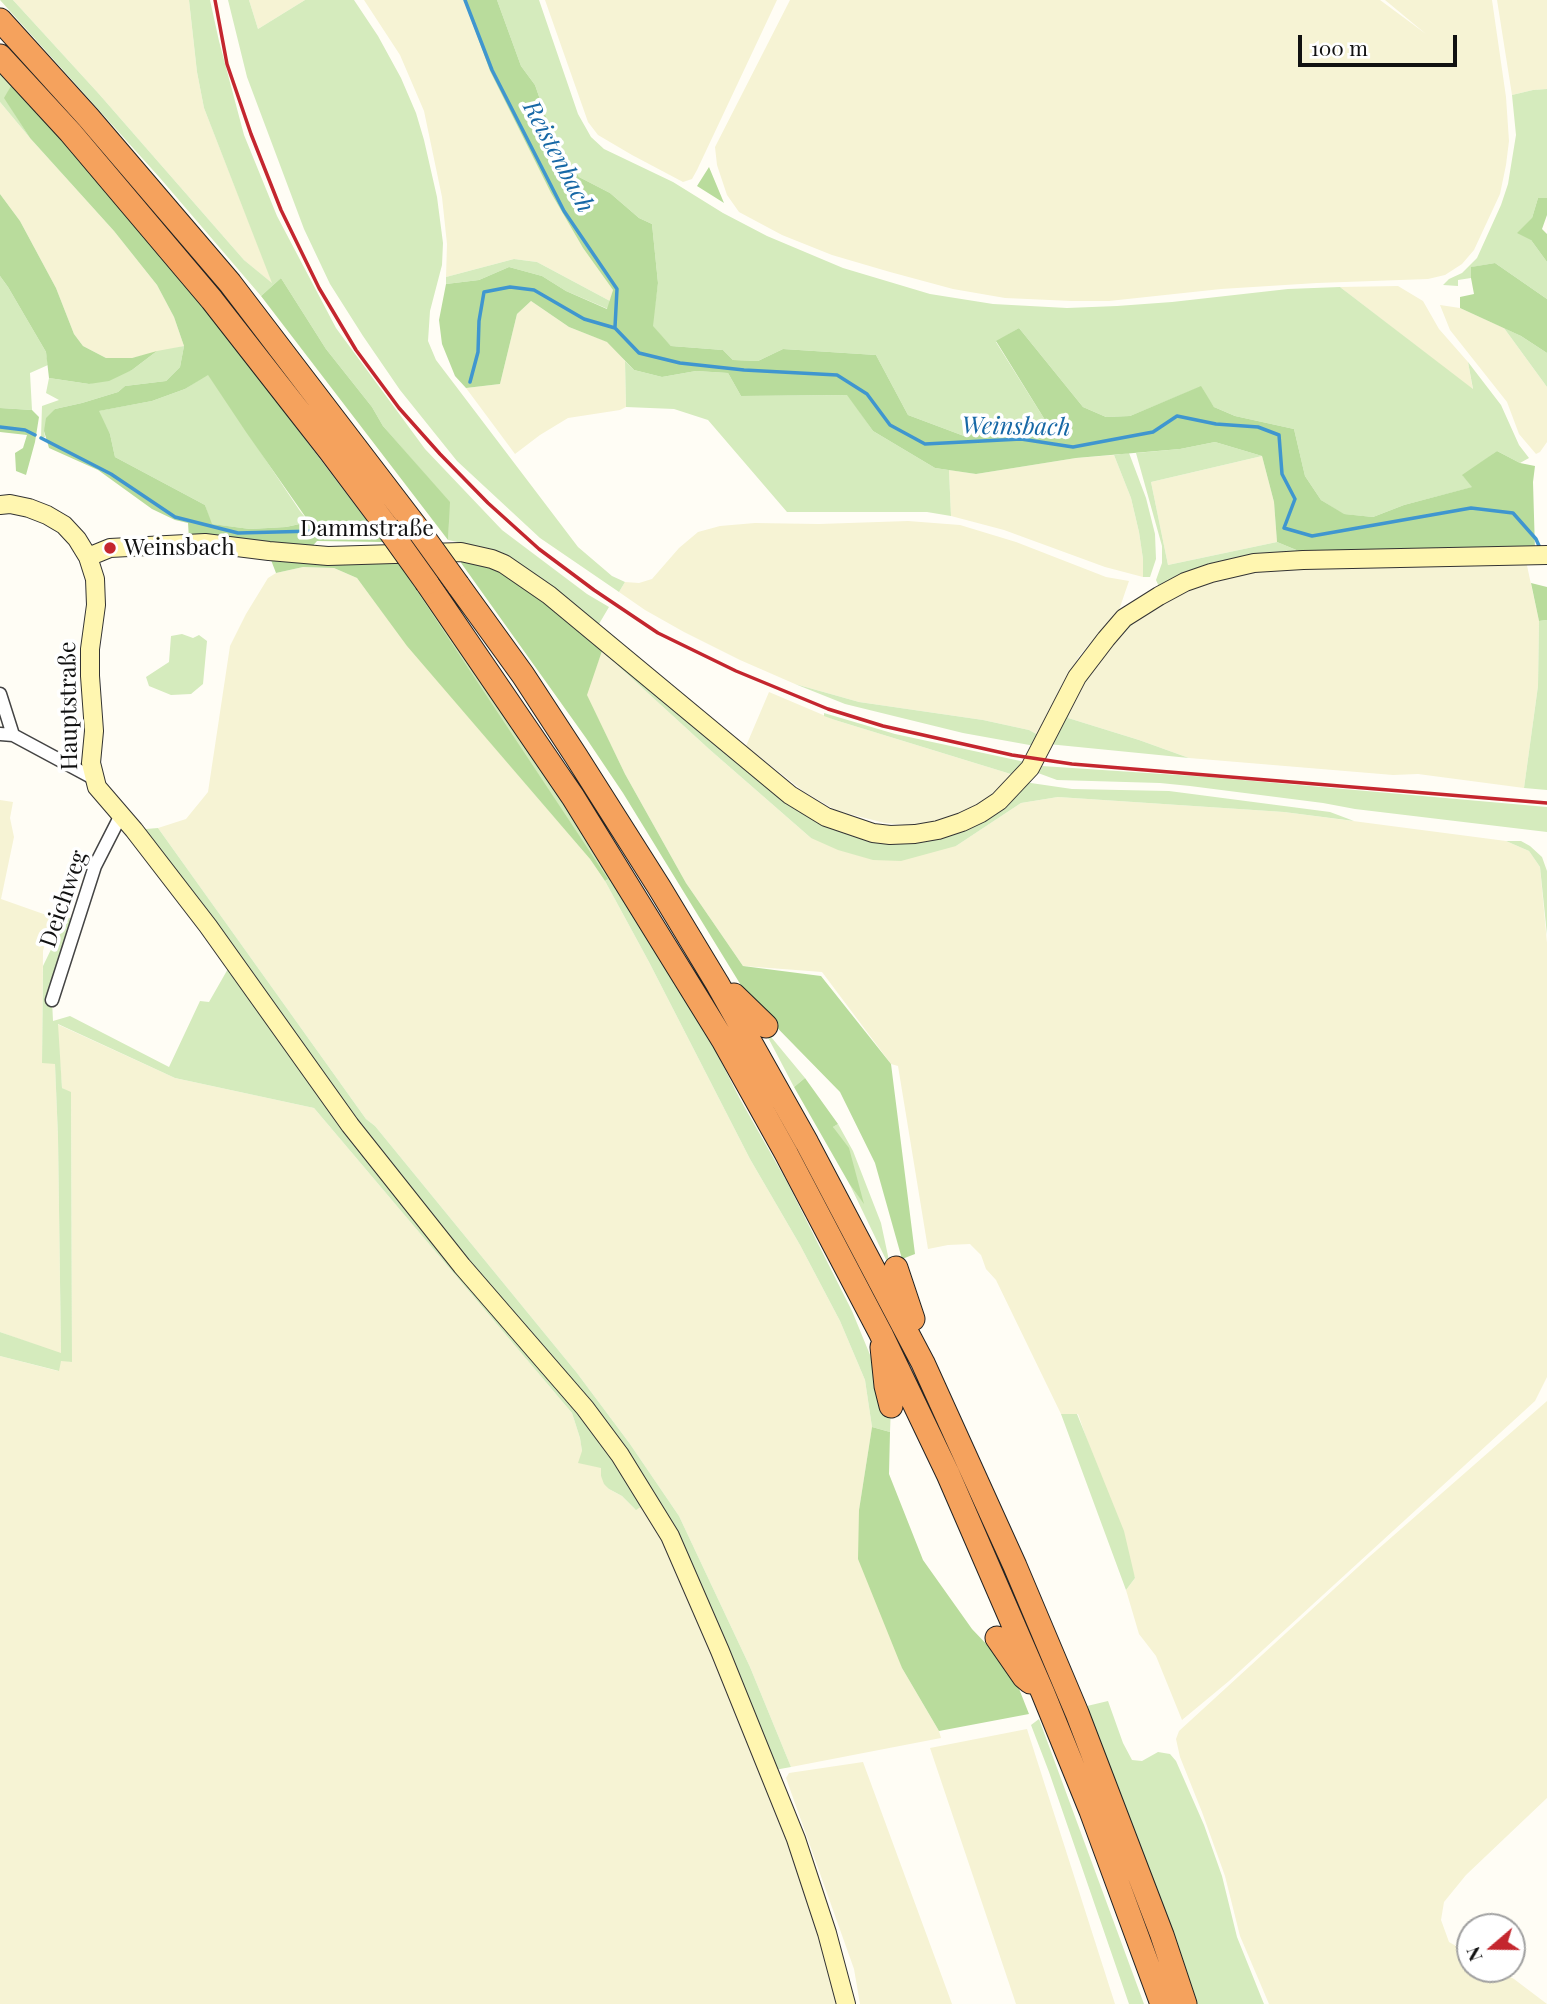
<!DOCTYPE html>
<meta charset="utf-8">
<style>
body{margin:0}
#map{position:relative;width:1547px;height:2004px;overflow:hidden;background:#fffdf5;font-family:"Playfair Display",serif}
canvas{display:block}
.north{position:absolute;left:1456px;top:1913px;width:70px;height:70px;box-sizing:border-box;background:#fff;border:2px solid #a0a0a0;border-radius:50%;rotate:250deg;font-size:19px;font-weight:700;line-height:28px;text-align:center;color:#111}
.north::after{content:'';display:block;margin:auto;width:24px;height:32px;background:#c4262e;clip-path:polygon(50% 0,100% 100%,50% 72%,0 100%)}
.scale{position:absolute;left:1298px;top:35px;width:159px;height:32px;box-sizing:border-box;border:4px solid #111;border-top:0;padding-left:9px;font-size:21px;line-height:24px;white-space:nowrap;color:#111;-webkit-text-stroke:5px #fff;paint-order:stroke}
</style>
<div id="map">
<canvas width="1547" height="2004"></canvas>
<div class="north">N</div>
<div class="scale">100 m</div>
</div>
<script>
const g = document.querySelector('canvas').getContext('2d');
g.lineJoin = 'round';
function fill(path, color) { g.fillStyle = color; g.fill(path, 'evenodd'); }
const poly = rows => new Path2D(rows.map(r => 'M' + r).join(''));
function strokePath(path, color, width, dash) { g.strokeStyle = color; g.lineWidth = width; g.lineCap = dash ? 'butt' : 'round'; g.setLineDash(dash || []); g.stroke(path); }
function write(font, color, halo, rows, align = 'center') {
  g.font = font + ' "Playfair Display",serif'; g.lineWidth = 7; g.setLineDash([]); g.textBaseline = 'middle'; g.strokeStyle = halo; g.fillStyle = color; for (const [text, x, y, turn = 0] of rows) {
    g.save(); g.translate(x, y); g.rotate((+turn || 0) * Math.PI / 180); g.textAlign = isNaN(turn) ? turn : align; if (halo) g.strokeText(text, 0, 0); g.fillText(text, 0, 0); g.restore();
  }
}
const farmland = poly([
 [13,0,189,0,197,72,204,108,273,284,244,260,99,94],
 [249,0,305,0,258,29],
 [364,0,464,0,490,71,551,193,583,248,613,290,610,301,537,262,514,259,446,277,447,244,442,197,424,111,400,55],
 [545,0,777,0,697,170,692,179,683,182,632,155,598,135,588,122],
 [790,0,1380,0,1426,34,1385,0,1492,0,1506,97,1509,141,1506,165,1500,194,1474,250,1462,264,1445,275,1428,279,1317,283,1221,289,1109,301,1072,301,1005,298,953,289,890,272,832,255,782,235,739,212,727,195,717,165,715,147],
 [1497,0,1547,0,1547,89,1533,90,1512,95],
 [0,102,30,138,114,231,157,285,174,317,184,346,132,358,106,358,83,346,74,334,56,288,20,221,0,194],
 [1398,286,1423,301,1439,329,1468,362,1473,390,1340,287],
 [531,301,569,327,608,342,625,361,626,407,620,410,568,418,540,435,515,454,466,388,500,384,517,314],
 [1440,305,1460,308,1504,328,1547,387,1547,442,1540,452,1536,454,1519,434,1507,402,1450,330],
 [1114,455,1131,498,1139,532,1143,559,1143,577,1105,567,1004,530,951,516,949,470,976,474,1076,458],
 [1262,456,1274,502,1277,542,1168,565,1151,482],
 [908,521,960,525,1016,542,1106,577,1129,581,1119,610,1080,655,1061,686,1040,736,1029,730,983,720,859,702,795,684,740,660,684,632,645,610,619,592,625,582,639,583,652,579,679,548,698,532,720,526,755,523,819,524],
 [1526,561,1539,621,1538,686,1524,788,1418,774,1393,775,1189,758,1139,740,1068,718,1074,699,1110,647,1143,614,1190,587,1226,574,1299,567],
 [303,567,334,568,357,578,408,646,590,859,605,881,649,962,750,1159,800,1245,840,1321,865,1380,872,1427,859,1510,902,1668,939,1731,941,1738,791,1767,750,1667,679,1516,630,1444,577,1373,375,1126,366,1119,158,828,186,819,208,792,230,646,246,614,268,578,276,573],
 [602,651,709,749,811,838,956,846,1021,803,1058,797,1284,812,1506,841,1529,851,1540,867,1547,943,1547,1377,1535,1401,1229,1681,1182,1720,1156,1656,1139,1634,1126,1590,1135,1578,1078,1414,1061,1414,996,1280,986,1269,981,1255,970,1244,948,1245,928,1249,898,1066,891,1064,822,972,743,966,686,883,625,774,586,694],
 [769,692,835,720,1014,775,988,799,953,816,916,826,885,823,837,811,803,791,746,746],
 [0,800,13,802,10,818,14,837,1,899,52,917,43,951,42,1062,55,1063,58,1137,61,1354,0,1332],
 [57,1024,175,1078,314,1108,572,1413,580,1438,582,1451,601,1468,601,1476,609,1489,622,1496,635,1509,645,1503,668,1543,806,1880,841,2004,0,2004,0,1356,58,1371,61,1360,72,1362,71,1093,62,1088],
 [1547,1401,1547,1798,1466,1875,1444,1902,1441,1920,1449,1942,1470,1954,1470,1969,1496,1969,1514,1979,1547,2004,1269,2004,1240,1936,1225,1876,1202,1812,1180,1757,1176,1739,1179,1731,1369,1557],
 [1027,1729,1115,2004,1016,2004,930,1748],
 [863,1762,952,2004,860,2004,854,1969,786,1778,789,1773]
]);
const green = poly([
 [0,0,13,0,99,94,244,260,272,283,204,108,197,72,189,0,210,0,219,41,244,135,277,216,336,328,425,449,502,530,587,594,609,607,596,629,521,566,491,549,448,540,449,502,383,426,372,407,326,349,281,278,261,296,160,178],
 [228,0,249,0,258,29,305,0,354,0,378,36,401,78,416,113,424,140,437,197,443,243,442,265,430,311,428,341,436,360,578,547,612,576,625,582,619,592,540,538,457,461,400,390,363,336,330,284,304,229,247,77],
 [497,0,539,0,578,114,591,137,604,149,673,182,723,213,767,236,843,268,930,294,993,304,1067,308,1117,306,1172,302,1288,289,1340,287,1473,389,1468,362,1501,405,1519,445,1529,458,1520,463,1497,451,1463,476,1473,487,1404,505,1373,517,1343,514,1321,500,1305,476,1294,429,1235,416,1214,407,1200,387,1130,416,1106,417,1083,407,1019,328,996,342,1045,420,964,436,908,415,876,355,783,349,758,361,733,360,723,350,671,346,652,326,658,283,652,224,639,218,610,193,579,177,551,131,535,85,521,66],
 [0,72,12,84,5,98,30,138,0,102],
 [1547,89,1547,198,1538,198,1532,218,1531,240,1547,262,1547,299,1495,263,1472,267,1471,278,1458,280,1458,286,1443,285,1449,279,1462,273,1477,258,1501,205,1508,184,1516,135,1512,95,1533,90],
 [514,259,537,262,610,301,608,309,566,291,542,276,509,267,479,280,446,284,446,277],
 [0,276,8,287,46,352,48,365,30,373,32,410,0,408],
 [1504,328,1521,336,1547,353,1547,387],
 [184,346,180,367,166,381,125,386,118,392,82,403,55,409,44,431,45,437,41,438,42,406,59,400,46,393,49,378,89,384,132,370,157,351],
 [625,361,634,370,662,377,696,371,728,373,741,396,848,395,873,431,935,468,949,470,951,516,927,512,787,512,708,420,674,409,626,407],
 [208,374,300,511,309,522,286,527,250,529,211,524,205,505,115,457,110,434,98,411,152,401,185,389],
 [1215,442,1262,456,1151,482,1168,565,1277,542,1306,554,1160,589,1156,580,1162,563,1162,546,1136,453,1180,449],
 [1129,453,1146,498,1155,534,1156,559,1150,577,1143,577,1143,559,1139,532,1131,498,1114,455],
 [398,562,427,595,546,769,707,1034,740,1099,787,1182,852,1311,891,1406,890,1432,872,1427,865,1380,840,1321,800,1245,750,1159,649,962,605,881,607,880],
 [1190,587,1143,614,1110,647,1074,699,1068,718,1139,740,1189,758,1048,744,1089,669,1139,613],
 [1547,620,1547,790,1524,788,1538,686,1539,621],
 [182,634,193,638,199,635,207,641,203,684,191,694,171,695,149,686,146,677,169,662,171,636],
 [605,648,824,821,934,836,1024,782,1072,789,1169,791,1330,812,1354,821,1284,812,1058,797,1021,803,956,846,901,861,873,860,838,850,811,838,709,749,602,651],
 [795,684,859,702,983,720,1029,730,1040,736,1035,746,963,733,845,704],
 [824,713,895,734,1025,762,1014,775,835,720,824,716],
 [1042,766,1208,777,1547,807,1547,832,1355,809,1323,803,1190,786,1160,783,1057,780,1038,773],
 [158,828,366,1119,375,1126,577,1373,630,1444,679,1516,750,1667,791,1767,769,1771,648,1502,636,1510,622,1496,609,1489,604,1484,601,1476,601,1468,578,1463,582,1451,580,1438,572,1413,314,1108,175,1078,58,1024,62,1088,71,1092,72,1362,61,1361,59,1371,0,1356,0,1332,61,1353,58,1137,55,1064,42,1063,43,966,58,935,68,922,52,917,53,912,78,921,52,1000,53,1021,70,1016,169,1067,200,1001,209,1002,233,960,134,830],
 [1506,841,1521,841,1530,846,1542,857,1547,871,1547,935,1540,867,1529,851],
 [762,1026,805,1078,794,1087],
 [838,1124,853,1151,881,1223,891,1270,850,1185,863,1202,833,1127],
 [1061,1414,1077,1414,1124,1531,1135,1578,1126,1590],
 [1108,1701,1123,1743,1132,1760,1142,1761,1158,1752,1170,1754,1176,1761,1204,1825,1222,1876,1237,1937,1264,2004,1194,2004,1087,1706],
 [1039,1719,1144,2004,1129,2004,1049,1772,1031,1725]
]);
const forest = poly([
 [464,0,497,0,521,66,535,85,551,131,579,177,610,193,639,218,652,224,658,283,653,326,671,346,723,350,733,360,758,361,783,349,876,355,908,415,964,436,1045,420,996,341,1019,328,1083,407,1106,417,1130,416,1201,386,1214,407,1235,416,1294,429,1305,476,1321,500,1344,514,1373,517,1404,505,1472,487,1462,475,1497,451,1520,463,1535,466,1533,482,1535,550,1306,554,1277,542,1274,502,1262,456,1215,442,1180,449,1076,458,976,474,935,468,873,431,847,395,741,396,728,373,696,371,662,377,634,370,607,342,569,327,531,301,517,314,500,384,466,388,455,376,442,344,439,320,446,284,479,280,509,267,542,276,566,291,607,309,613,290,583,248,551,193,490,71],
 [12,84,125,212,239,352,383,542,317,541,310,549,189,539,188,523,175,520,152,509,98,470,49,448,44,431,46,418,55,409,82,403,118,392,125,386,166,381,180,367,184,346,174,317,157,285,114,231,30,138,4,98],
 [208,375,246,432,309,522,286,527,250,529,212,524,205,505,115,457,110,434,99,411,152,401,185,389],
 [709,167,724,203,697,186],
 [0,194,20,221,56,288,74,334,83,346,106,358,132,358,157,351,132,370,109,381,89,384,49,378,46,352,8,287,0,276],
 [1538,198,1547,198,1547,215,1542,229,1547,234,1547,262,1531,240,1517,233,1532,218],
 [1495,263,1547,299,1547,353,1521,336,1460,308,1460,297,1474,294,1471,278,1471,267],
 [281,278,326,349,372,407,383,426,450,502,448,540,261,296],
 [0,408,32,410,39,417,35,442,26,475,16,471,15,453,23,448,27,435,0,432],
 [284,558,398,562,608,879,605,881,590,859,407,646,357,578,334,568,303,567,276,573,271,560],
 [459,560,497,567,535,593,602,651,587,695,625,774,686,883,743,966,821,976,891,1064,915,1254,902,1259,875,1163,840,1092,750,1000,623,793,586,738],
 [1531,583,1547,587,1547,620,1539,621],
 [805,1078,838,1124,833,1127,849,1148,864,1204,850,1185,794,1087],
 [872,1427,890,1432,889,1474,923,1560,972,1629,1012,1671,1029,1714,939,1731,902,1668,858,1559,859,1510]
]);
const stream = poly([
 [465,0,492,70,564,211,617,289,615,327],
 [470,382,478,352,479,321,484,292,510,287,534,290,584,319,615,328,639,353,680,363,744,370,837,375,867,394,890,425,925,444,1021,439,1073,447,1153,432,1177,416,1216,424,1258,427,1279,435,1282,474,1295,499,1284,528,1312,536,1471,508,1513,513,1536,539,1540,548],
 [0,427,25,430,35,435],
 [41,438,111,474,175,517,238,533,315,531]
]);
const street = poly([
 [0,694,13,735],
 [0,734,13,735,93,778],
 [52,1000,95,866,121,815]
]);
const secondary = poly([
 [0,505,10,504,29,508,47,515,64,525,77,539,88,557,95,579,96,605,90,649,90,676,94,731,91,763,97,787,134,830,208,926,350,1125,462,1266,585,1408,620,1455,670,1536,720,1651,796,1839,827,1933,846,2004],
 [88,557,110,548,205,543,269,551,328,556,461,552,492,559,504,564,549,595,790,795,826,817,873,833,890,835,915,834,938,830,962,822,981,813,999,801,1030,768,1077,677,1106,639,1124,618,1159,596,1185,582,1211,573,1254,563,1303,560,1547,555]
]);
const highway = poly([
 [0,20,88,117,230,283,417,528],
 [0,56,70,132,212,300,330,451,387,527],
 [427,583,573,797,723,1040,786,1153,881,1334,948,1474,1043,1693,1091,1811,1162,2004],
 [458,585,523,675,576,756,659,887,717,983,807,1143,923,1363,1015,1566,1077,1713,1162,1935,1185,2004],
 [734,995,766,1026],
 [896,1268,913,1319],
 [882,1347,886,1386,891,1406],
 [997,1638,1024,1677,1030,1682]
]);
const rail = poly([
 [215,0,227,64,251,134,281,210,319,288,356,350,399,408,440,454,488,503,539,549,594,590,658,633,736,671,828,709,883,726,1012,755,1072,764,1547,803]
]);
const highwayBridge = poly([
 [387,527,427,583],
 [417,528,458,585]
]);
const markers = [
 [110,548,7,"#c4262e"]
];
const streetNames = [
 ["Dammstraße",367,529],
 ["Hauptstraße",69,706,-91],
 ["Deichweg",64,899,-71]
];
const poiNames = [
 ["Weinsbach",124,548]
];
const waterNames = [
 ["Reistenbach",558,157,62],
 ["Weinsbach",1016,427,1]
];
fill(farmland, '#f6f3d4');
fill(green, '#d5ebbd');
fill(forest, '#b9dc9c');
strokePath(stream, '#3f96cf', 3.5);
strokePath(street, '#444', 15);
strokePath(secondary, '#333', 20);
strokePath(highway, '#222', 25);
strokePath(street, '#fff', 12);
strokePath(secondary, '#fff6b0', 18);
strokePath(highway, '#f5a25d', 23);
strokePath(rail, '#c4262e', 3.5);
strokePath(highwayBridge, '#222', 25, []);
strokePath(highwayBridge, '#f5a25d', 23);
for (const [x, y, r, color] of markers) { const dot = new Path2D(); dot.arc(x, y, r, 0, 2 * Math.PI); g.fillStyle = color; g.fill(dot); strokePath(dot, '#fff', 2.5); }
write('23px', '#111', '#fff', streetNames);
write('23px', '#111', '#fff', poiNames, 'left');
write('italic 24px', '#1768a6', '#fff', waterNames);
</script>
